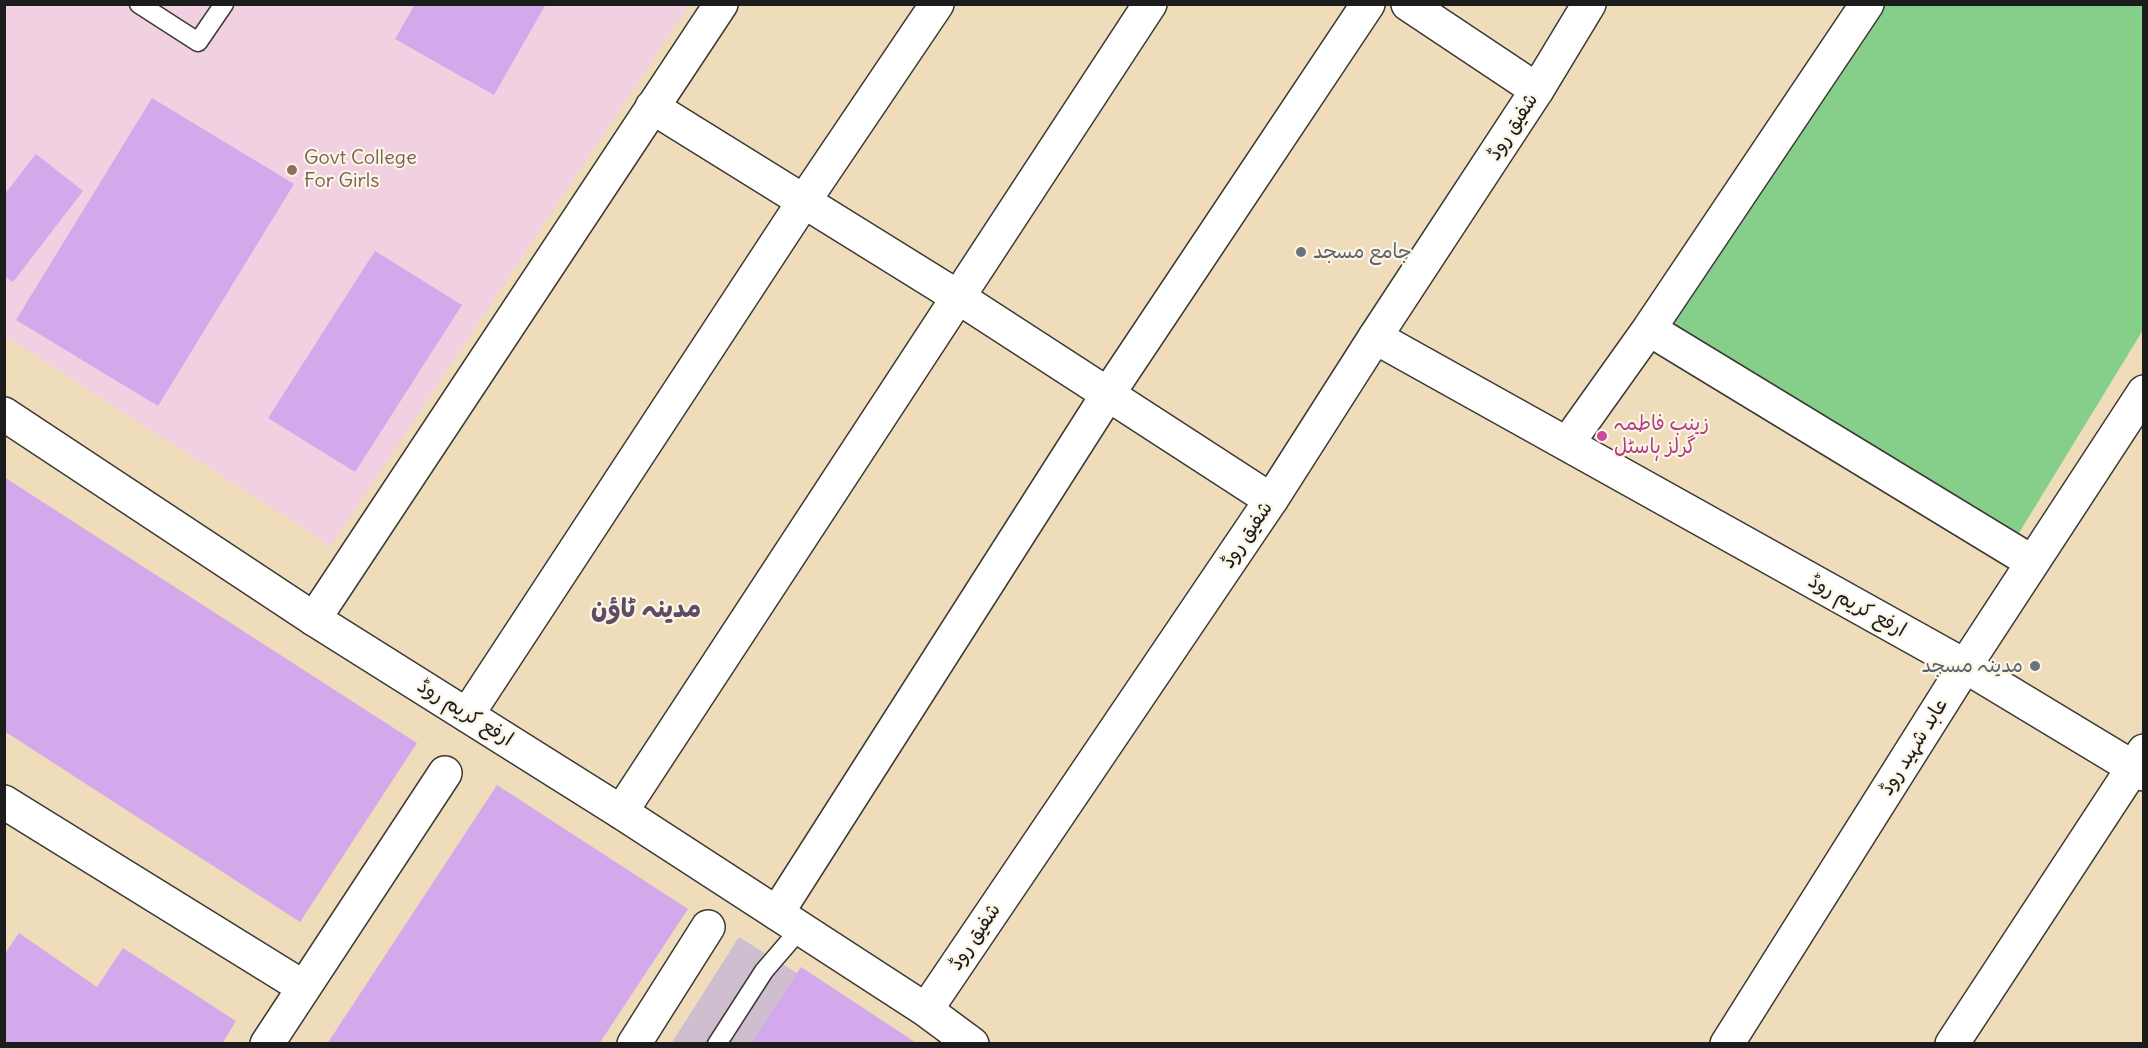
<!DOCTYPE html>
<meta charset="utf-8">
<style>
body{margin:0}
#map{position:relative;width:2148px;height:1048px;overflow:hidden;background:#efdcba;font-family:Delius,sans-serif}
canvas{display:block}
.frame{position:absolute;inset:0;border:6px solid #1c1c1c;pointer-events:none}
</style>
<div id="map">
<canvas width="2148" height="1048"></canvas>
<div class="frame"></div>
</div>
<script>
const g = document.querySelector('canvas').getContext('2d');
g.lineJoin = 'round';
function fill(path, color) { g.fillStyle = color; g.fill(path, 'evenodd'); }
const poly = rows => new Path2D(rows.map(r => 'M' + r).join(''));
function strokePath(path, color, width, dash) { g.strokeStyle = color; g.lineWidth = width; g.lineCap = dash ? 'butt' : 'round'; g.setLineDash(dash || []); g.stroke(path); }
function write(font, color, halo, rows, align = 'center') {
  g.font = font + ' Delius,"Playpen Sans Arabic",sans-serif'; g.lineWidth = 4.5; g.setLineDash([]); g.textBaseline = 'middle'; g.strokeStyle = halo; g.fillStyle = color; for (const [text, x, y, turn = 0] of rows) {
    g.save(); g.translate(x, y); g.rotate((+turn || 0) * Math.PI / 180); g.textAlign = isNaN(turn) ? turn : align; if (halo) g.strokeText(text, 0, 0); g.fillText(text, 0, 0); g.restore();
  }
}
const built = poly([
 [4,5,689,5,331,546,5,336]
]);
const industrial = poly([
 [739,937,909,1043,671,1044]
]);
const green = poly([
 [1882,5,2143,5,2143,330,2019,533,1666,322]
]);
const building = poly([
 [415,4,546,4,494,95,395,39],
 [152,98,294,184,158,406,16,320],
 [36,154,83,191,13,282,4,276,4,195],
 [375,251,462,305,355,472,268,418],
 [4,477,417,743,300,922,4,731],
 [497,785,688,909,599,1044,327,1044],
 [19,933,97,987,123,948,236,1021,222,1044,4,1044,4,955],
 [801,967,918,1044,751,1044]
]);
const service = poly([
 [139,4,198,42,224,4],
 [717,1044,764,971,801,928]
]);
const minor = poly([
 [1408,4,1537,90],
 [652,107,958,297,1271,500],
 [1649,329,2032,562],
 [1375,337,1965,666,2144,774],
 [1567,444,1649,329,1867,4],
 [314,619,721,4],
 [467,715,804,201,937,4],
 [4,802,303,987],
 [621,812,1150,4],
 [777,913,1108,394,1368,4],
 [267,1044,445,773],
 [634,1044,708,927],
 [1727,1044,1965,666,2144,392],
 [1952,1044,2144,751]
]);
const tertiary = poly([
 [4,414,314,619,621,812,926,1010],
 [972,1044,926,1010,1271,500,1375,337,1537,90,1589,4]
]);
const markers = [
 [292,170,6,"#8d6e63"],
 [1301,252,6,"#6b7280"],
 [1602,436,6,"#d1479c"],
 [2035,666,6,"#6b7280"]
];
const streetNames = [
 ["شفیق روڈ",1513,127,-57],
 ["شفیق روڈ",1247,535,-56],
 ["ارفع کریم روڈ",1857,606,29],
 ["ارفع کریم روڈ",465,713,32],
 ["عابد شہید روڈ",1914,747,-58],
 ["شفیق روڈ",975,937,-56]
];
const educationNames = [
 ["Govt College",304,158],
 ["For Girls",304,181]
];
const worshipNames = [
 ["جامع مسجد",1313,252],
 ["مدینہ مسجد",2023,666,"right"]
];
const hotelNames = [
 ["زینب فاطمہ",1614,424],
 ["گرلز ہاسٹل",1614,447]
];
const districtNames = [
 ["مدینہ ٹاؤن",646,610]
];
fill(built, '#f1d0e2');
fill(industrial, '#cebed0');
fill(green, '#86cf8b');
fill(building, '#d4a9ec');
strokePath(service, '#3c3934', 21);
strokePath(minor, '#3c3934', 36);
strokePath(tertiary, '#3c3934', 36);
strokePath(service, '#fff', 18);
strokePath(minor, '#fff', 33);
strokePath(tertiary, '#fff', 33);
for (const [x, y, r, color] of markers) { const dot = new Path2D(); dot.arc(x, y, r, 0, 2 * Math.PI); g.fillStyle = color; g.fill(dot); strokePath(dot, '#fcf5e5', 2); }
write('20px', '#1c1c1c', '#fcf5e5', streetNames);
write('20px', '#785e54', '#fcf5e5', educationNames, 'left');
write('20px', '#5b616d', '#fcf5e5', worshipNames, 'left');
write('20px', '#b23c85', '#fcf5e5', hotelNames, 'left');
write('bold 26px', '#5c4d65', '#fcf5e5', districtNames);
</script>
